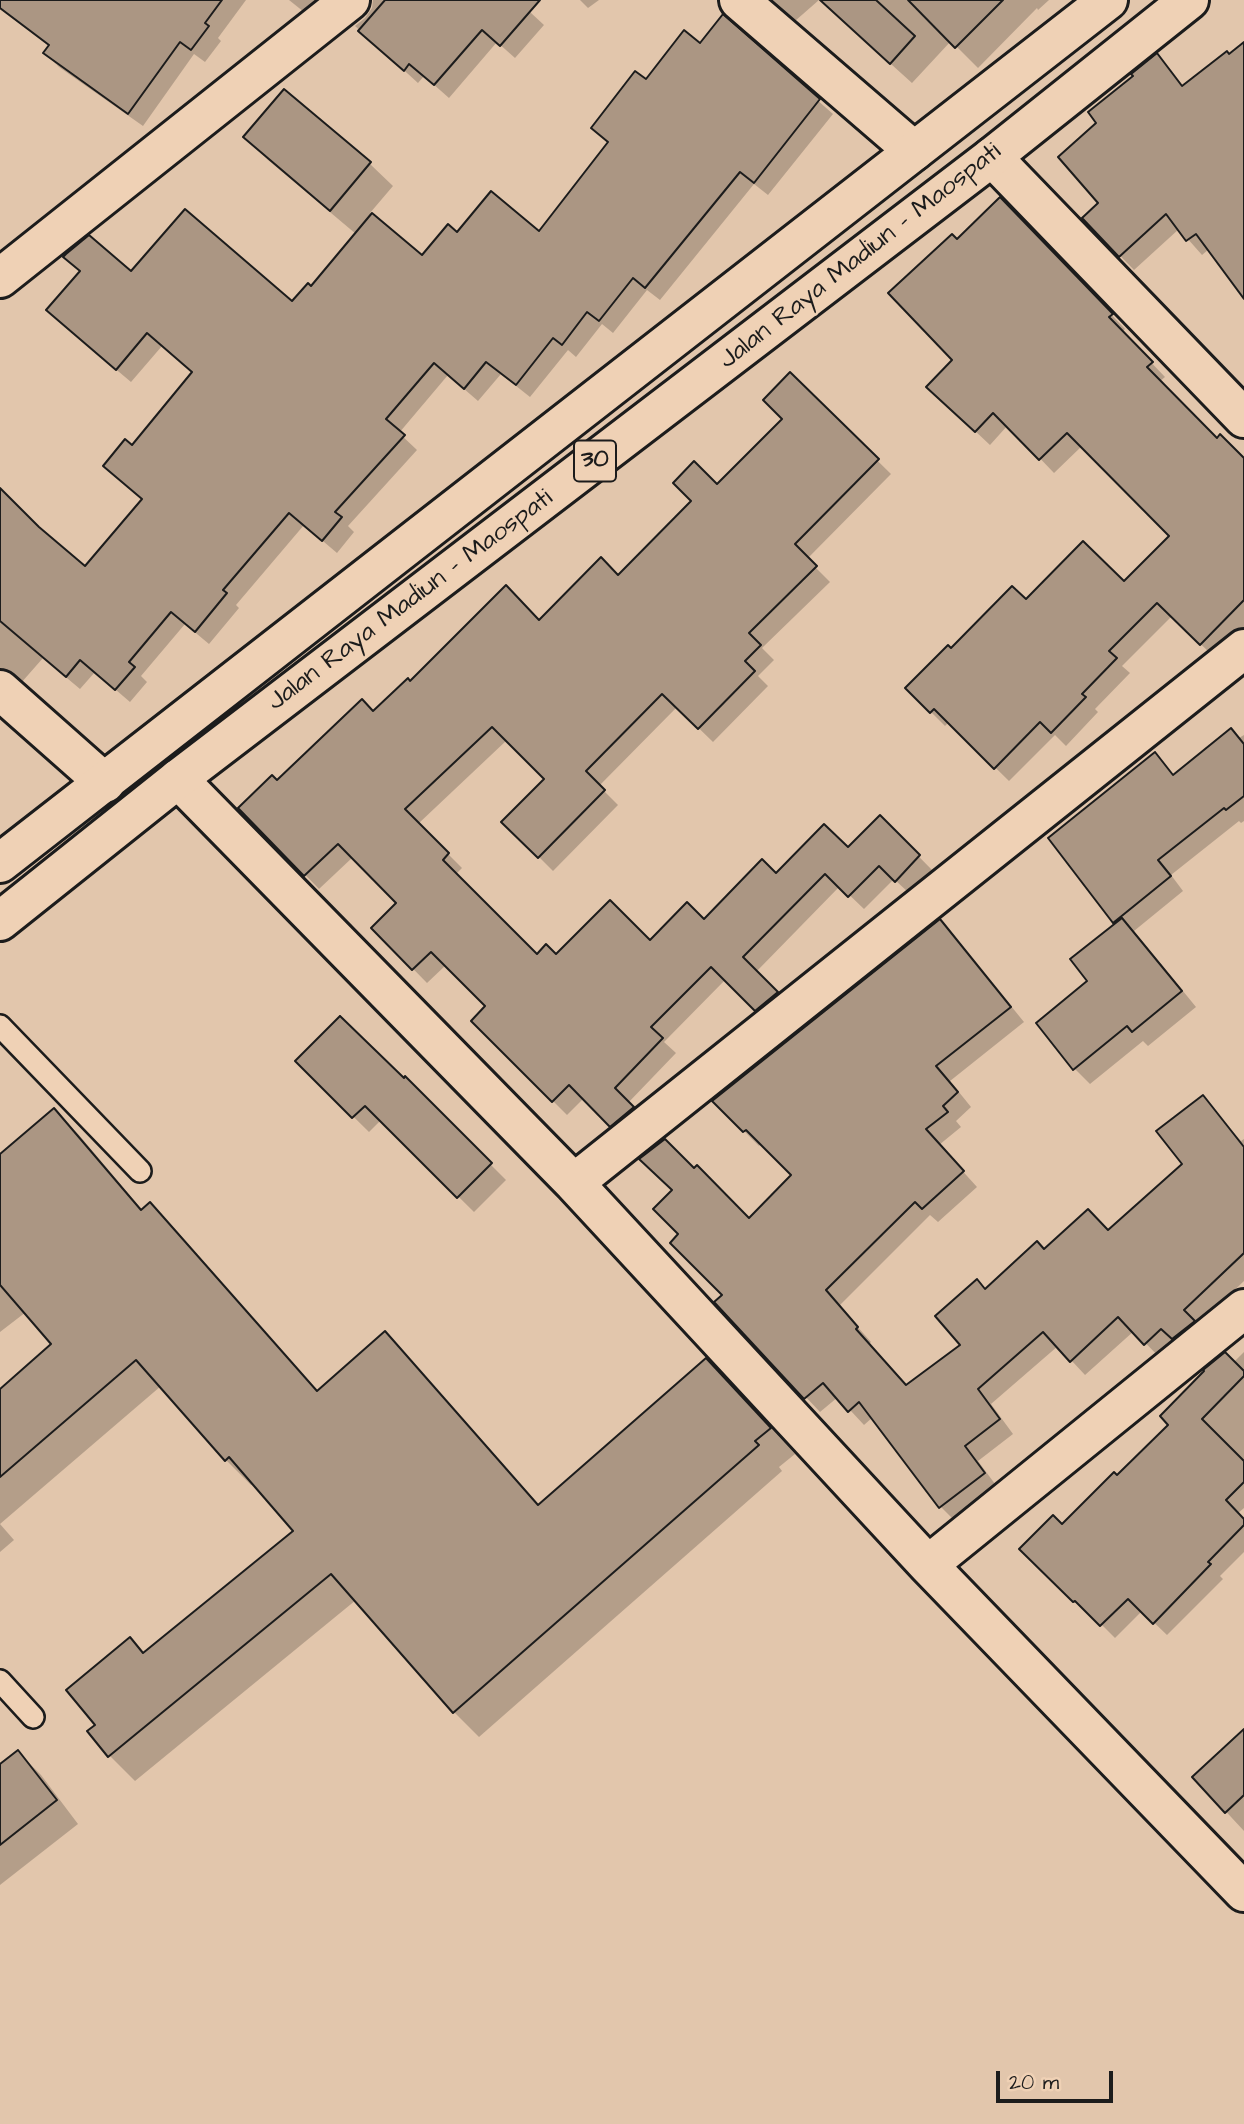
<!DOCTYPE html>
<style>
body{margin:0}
#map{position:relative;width:1244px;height:2124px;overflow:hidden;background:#e2c6ac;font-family:"Architects Daughter",sans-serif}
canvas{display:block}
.scale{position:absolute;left:996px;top:2071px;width:117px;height:32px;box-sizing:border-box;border:4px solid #1c1c1c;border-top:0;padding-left:9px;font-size:21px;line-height:24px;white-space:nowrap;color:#1c1c1c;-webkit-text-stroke:5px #efd1b5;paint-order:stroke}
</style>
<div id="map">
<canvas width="1244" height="2124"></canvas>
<div class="scale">20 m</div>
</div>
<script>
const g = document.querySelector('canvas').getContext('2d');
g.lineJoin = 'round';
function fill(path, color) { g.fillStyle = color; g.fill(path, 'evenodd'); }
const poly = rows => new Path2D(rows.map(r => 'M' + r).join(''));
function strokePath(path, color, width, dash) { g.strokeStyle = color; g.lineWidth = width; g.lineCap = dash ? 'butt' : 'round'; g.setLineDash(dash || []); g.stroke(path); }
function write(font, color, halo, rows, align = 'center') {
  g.font = font + ' "Architects Daughter",sans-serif'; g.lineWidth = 5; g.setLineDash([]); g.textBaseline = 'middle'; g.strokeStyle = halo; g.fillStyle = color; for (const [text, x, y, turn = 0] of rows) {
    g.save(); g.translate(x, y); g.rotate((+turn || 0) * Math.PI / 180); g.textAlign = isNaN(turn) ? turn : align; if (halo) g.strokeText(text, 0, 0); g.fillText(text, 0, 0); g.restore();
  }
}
const shadow = poly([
 [0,0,246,0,218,38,221,41,205,62,194,54,143,126,59,67,45,53,50,47,0,9],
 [289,0,345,0,314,20],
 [373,0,517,0,544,25,515,58,497,42,449,98,424,76,418,83,355,26,365,18,372,8],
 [580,0,599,0,588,8],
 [770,0,819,0,795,21],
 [820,0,1049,0,1038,10,1037,8,978,68,951,41,912,83],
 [723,17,833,114,768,195,754,184,660,300,647,290,613,333,602,324,576,357,568,350,530,397,501,374,478,401,448,375,399,433,417,450,348,526,354,532,337,553,304,525,236,605,239,608,209,644,185,624,141,676,147,682,130,702,95,672,80,689,43,658,21,683,8,682,0,687,0,491,38,528,85,569,144,500,132,447,193,373,162,346,131,382,62,324,131,273,293,304,311,288,356,234,268,160,246,137,285,91,370,164,393,186,370,213,422,257,457,235,539,234,609,144,593,128,646,81,700,46],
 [1244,44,1244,296,1209,249,1202,255,1179,229,1134,270,1084,219,1101,203,1099,123,1136,77,1157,56,1171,70,1184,87],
 [1000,199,1125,329,1122,332,1165,377,1159,382,1217,440,1244,461,1244,629,1215,658,1172,616,1122,666,1130,673,1095,709,1098,712,1066,746,1055,735,1009,781,949,722,945,726,907,688,951,650,1026,602,1124,584,1171,536,1082,446,1054,473,1008,425,990,445,943,401,955,360,957,242],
 [790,375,891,474,807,559,830,582,762,648,774,660,758,676,768,686,713,742,677,707,599,786,618,805,553,871,504,822,547,779,507,740,418,824,462,868,455,875,537,956,556,957,650,943,704,921,776,875,848,850,880,817,933,871,910,894,894,879,864,909,840,886,756,972,791,1007,770,1024,726,979,664,1042,676,1053,627,1104,646,1123,625,1139,584,1098,567,1115,473,1021,488,1006,446,965,427,983,373,928,398,903,353,857,319,889,240,808,373,713,410,683,539,623,618,577,718,486,784,419],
 [1244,735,1244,821,1241,823,1239,821,1171,875,1183,891,1134,931,1196,1007,1148,1046,1143,1041,1090,1084,1074,1068,1090,981,1117,924,1050,838,1155,755,1175,776],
 [940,921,954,936,1024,1022,950,1081,971,1107,956,1121,961,1127,939,1145,977,1187,938,1222,930,1215,839,1306,871,1342,869,1344,907,1387,962,1345,985,1290,1045,1251,1108,1232,1184,1164,1203,1097,1241,1141,1244,1139,1244,1281,1197,1326,1160,1358,1134,1331,1085,1375,1058,1346,991,1404,1013,1434,978,1461,998,1488,955,1521,940,1506,873,1417,864,1425,838,1397,820,1412,716,1302,724,1295,749,1220,793,1175,761,1143,759,1146,714,1101],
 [297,1061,404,1080,405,1079,506,1180,474,1212,381,1120,369,1132],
 [54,1110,79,1135,143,1211,150,1204,175,1229,318,1392,385,1333,410,1359,540,1506,731,1385,795,1454,779,1467,782,1471,479,1737,454,1712,356,1600,135,1781,110,1756,90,1731,97,1725,130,1640,145,1654,296,1531,254,1483,251,1485,226,1460,161,1386,0,1524,14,1540,0,1552,0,1391,54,1345,26,1312,0,1332,0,1156],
 [1244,1352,1244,1508,1237,1514,1244,1521,1244,1552,1220,1576,1223,1579,1167,1635,1142,1611,1115,1638,1089,1612,1087,1614,1022,1549,1062,1527,1117,1478],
 [1244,1731,1244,1831,1194,1777],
 [18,1752,41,1775,78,1824,0,1885,0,1767]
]);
const building = poly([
 [0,0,222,0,205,23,209,26,191,50,180,42,128,114,43,53,49,45,0,8,0,0],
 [385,0,540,0,500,46,482,30,434,85,409,64,404,71,358,31,385,0],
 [820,0,876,0,915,36,890,64,820,0],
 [908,0,1003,0,955,48,908,0],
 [723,14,820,99,754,183,740,172,645,288,633,278,599,321,587,312,562,345,553,338,516,385,486,362,464,389,434,363,386,419,405,435,335,512,342,517,322,541,289,513,223,590,227,593,195,632,171,612,129,662,135,667,115,690,80,660,66,677,0,621,0,488,39,527,85,566,142,499,103,466,125,439,132,445,192,372,147,333,116,370,46,310,80,271,63,257,66,254,89,235,131,271,185,209,292,301,308,283,311,286,372,213,422,255,448,224,457,232,491,191,539,231,608,142,591,128,635,71,646,79,684,30,700,43,723,14],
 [1244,42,1244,299,1196,234,1186,241,1166,214,1119,257,1082,218,1098,203,1058,157,1096,123,1088,112,1133,76,1131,74,1157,53,1182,86,1227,51,1229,54,1244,42],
 [284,89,371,162,330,211,243,137,284,89],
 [1000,197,1113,314,1109,317,1153,362,1147,367,1217,438,1220,434,1244,458,1244,600,1200,645,1157,603,1109,651,1117,658,1082,694,1086,697,1051,733,1040,722,994,769,934,709,930,713,905,688,948,645,951,648,1012,586,1026,599,1083,541,1124,581,1169,536,1067,433,1039,460,993,413,975,432,926,387,952,360,888,293,952,234,957,239,1000,197],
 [790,372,879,459,795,544,817,566,749,633,761,645,745,661,755,671,698,729,662,694,586,771,605,790,538,858,501,822,544,779,492,727,405,809,449,853,443,860,537,954,546,944,556,954,610,900,650,940,687,902,704,919,762,859,776,873,824,824,848,847,880,815,920,855,895,882,879,866,848,897,825,874,743,957,778,992,755,1011,711,967,651,1027,663,1038,615,1088,634,1107,610,1127,569,1085,552,1102,471,1021,485,1006,431,952,412,970,371,928,396,903,338,844,304,876,238,808,272,775,277,780,362,699,373,711,408,678,410,681,506,585,539,620,601,557,618,575,691,501,673,483,694,461,717,484,782,419,763,400,790,372],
 [1231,728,1244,744,1244,796,1226,810,1224,808,1158,860,1171,876,1113,923,1048,838,1155,752,1173,775,1231,728],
 [1122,918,1182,991,1132,1032,1127,1026,1073,1070,1036,1023,1087,981,1070,959,1122,918],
 [940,919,1011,1007,936,1066,958,1092,943,1106,948,1112,926,1129,964,1171,922,1209,915,1202,826,1290,858,1327,856,1329,906,1385,960,1345,935,1316,977,1279,985,1289,1037,1241,1044,1249,1088,1209,1108,1230,1182,1164,1156,1131,1203,1095,1244,1147,1244,1253,1184,1310,1195,1321,1172,1339,1161,1329,1144,1345,1118,1317,1070,1362,1043,1332,978,1389,1000,1419,965,1446,985,1473,939,1508,859,1402,848,1412,823,1383,804,1399,714,1302,722,1295,670,1243,678,1234,653,1209,672,1190,639,1159,665,1139,694,1168,697,1165,749,1218,791,1175,746,1130,743,1132,712,1101,940,919],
 [340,1016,404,1078,405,1076,492,1163,457,1198,365,1106,352,1118,295,1061,340,1016],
 [54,1108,141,1210,150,1202,317,1391,385,1331,538,1505,706,1358,771,1428,755,1441,759,1445,453,1713,331,1574,108,1757,87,1731,95,1725,66,1690,130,1637,143,1653,293,1531,229,1457,225,1461,136,1360,0,1477,0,1389,51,1344,0,1285,0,1154,54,1108],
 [1225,1352,1244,1371,1244,1376,1202,1419,1244,1461,1244,1482,1226,1500,1244,1519,1244,1525,1208,1562,1211,1564,1153,1624,1128,1599,1100,1626,1075,1601,1073,1602,1019,1549,1053,1515,1062,1524,1114,1472,1117,1475,1168,1425,1160,1416,1204,1371,1203,1370,1225,1352],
 [1244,1729,1244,1795,1225,1813,1192,1777,1244,1729],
 [18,1750,57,1800,0,1845,0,1764,18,1750]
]);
const lane = poly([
 [0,1026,140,1171],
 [0,1681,33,1717]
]);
const street = poly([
 [739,0,914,151],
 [992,157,1244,418],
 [0,278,350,0],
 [0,690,105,783],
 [178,779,574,1183,928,1565,1244,1892],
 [574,1183,1244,649],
 [928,1565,1244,1309]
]);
const highway = poly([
 [0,863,1108,0],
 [0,921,178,779,992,157,1189,0]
]);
const shields = [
 [595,461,42]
];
const shieldNames = [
 ["30",595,461]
];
const streetNames = [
 ["Jalan Raya Madiun - Maospati",861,257,-38],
 ["Jalan Raya Madiun - Maospati",411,601,-37]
];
fill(shadow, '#0003');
fill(building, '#ab9683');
strokePath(building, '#1c1c1c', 2);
strokePath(lane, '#1c1c1c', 26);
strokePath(street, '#1c1c1c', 44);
strokePath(highway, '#1c1c1c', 44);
strokePath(lane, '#efd1b5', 21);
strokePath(street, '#efd1b5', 38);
strokePath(highway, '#efd1b5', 38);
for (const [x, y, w] of shields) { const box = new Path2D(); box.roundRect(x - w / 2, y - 20.5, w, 41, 5); g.fillStyle = '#efd1b5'; g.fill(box); strokePath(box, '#1c1c1c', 2); }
write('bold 24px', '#1c1c1c', null, shieldNames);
write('26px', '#1c1c1c', '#efd1b5', streetNames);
</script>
